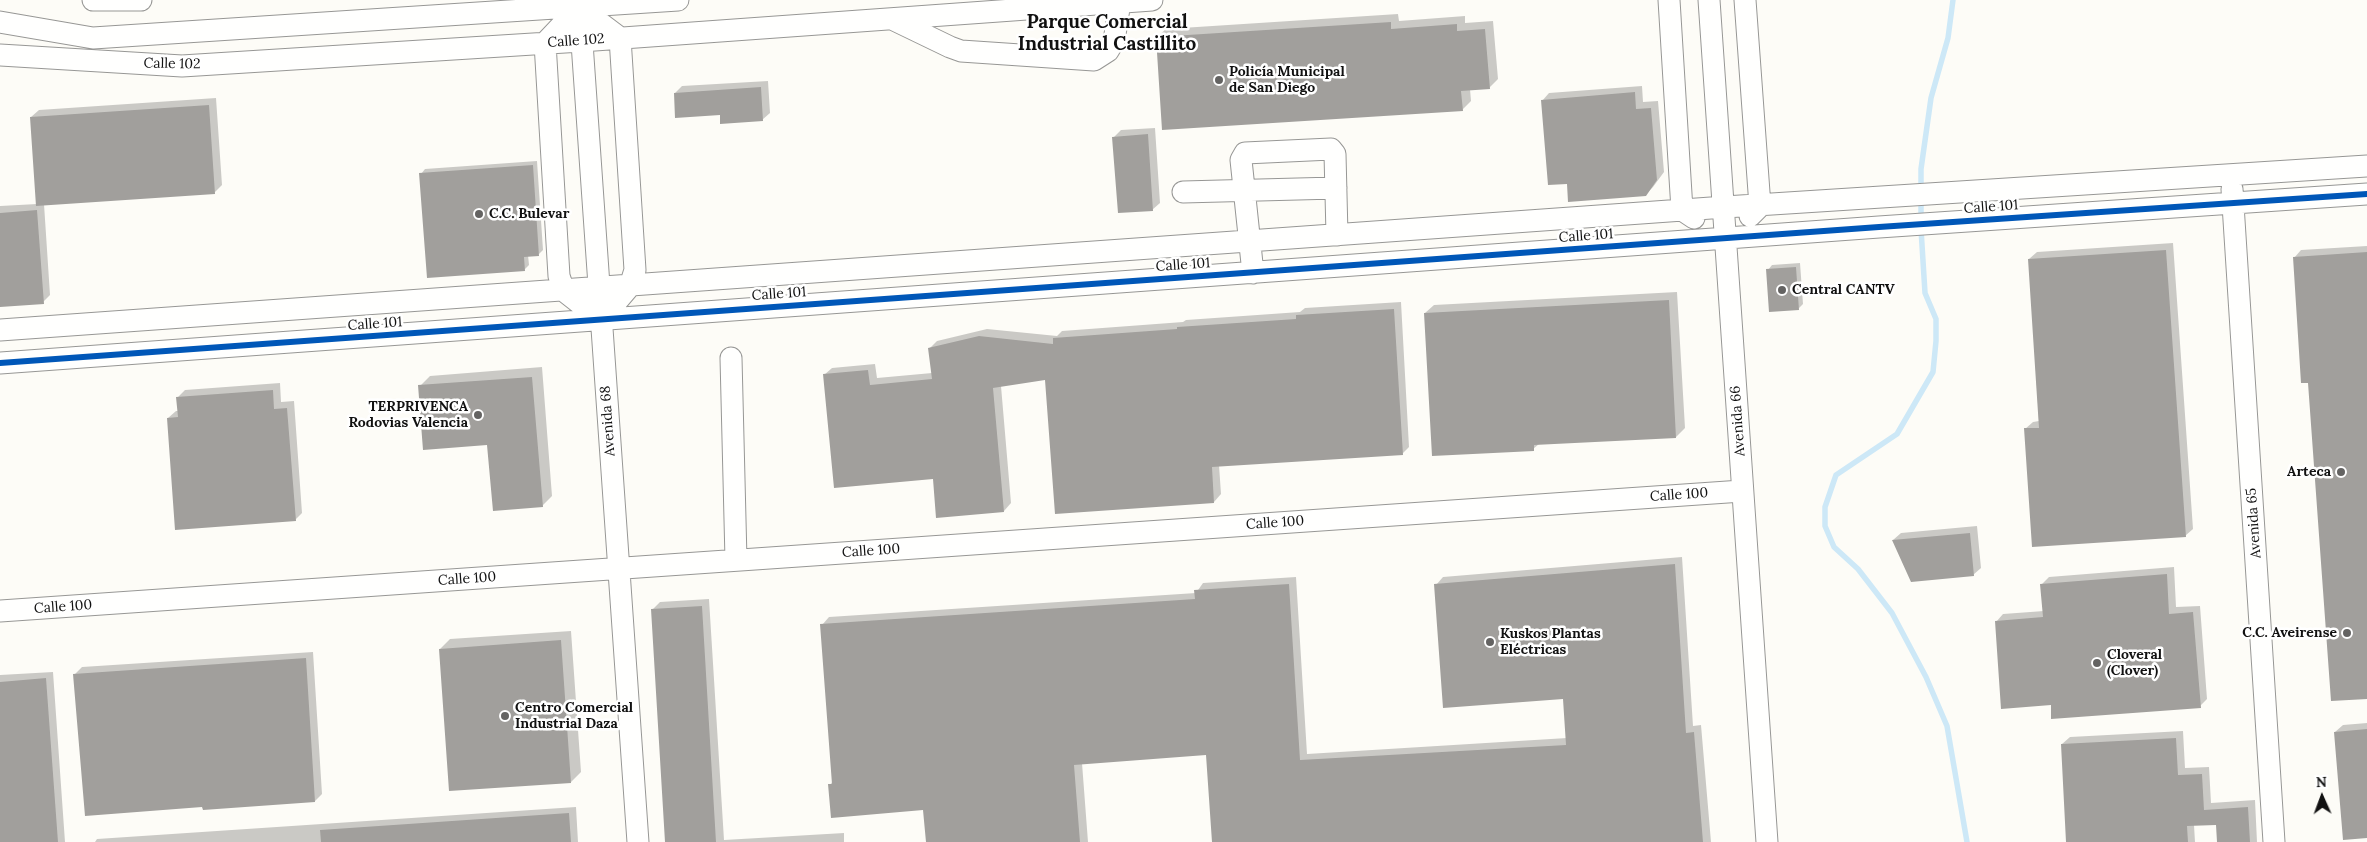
<!DOCTYPE html>
<meta charset="utf-8">
<style>
body{margin:0}
#map{position:relative;width:2367px;height:842px;overflow:hidden;background:#fdfcf7;font-family:Lora,serif}
canvas{display:block}
.north{position:absolute;left:2297px;top:772px;width:50px;height:50px;-webkit-text-stroke:4px #fff;paint-order:stroke;rotate:358deg;font-size:14px;font-weight:700;line-height:20px;text-align:center;color:#111}
.north::after{content:'';display:block;margin:auto;width:18px;height:22px;background:#111;clip-path:polygon(50% 0,100% 100%,50% 72%,0 100%)}
</style>
<div id="map">
<canvas width="2367" height="842"></canvas>
<div class="north">N</div>
</div>
<script>
const g = document.querySelector('canvas').getContext('2d');
g.lineJoin = 'round';
function fill(path, color) { g.fillStyle = color; g.fill(path, 'evenodd'); }
const poly = rows => new Path2D(rows.map(r => 'M' + r).join(''));
function strokePath(path, color, width, dash) { g.strokeStyle = color; g.lineWidth = width; g.lineCap = dash ? 'butt' : 'round'; g.setLineDash(dash || []); g.stroke(path); }
function write(font, color, halo, rows, align = 'center') {
  g.font = font + ' Lora,serif'; g.lineWidth = 5; g.setLineDash([]); g.textBaseline = 'middle'; g.strokeStyle = halo; g.fillStyle = color; for (const [text, x, y, turn = 0] of rows) {
    g.save(); g.translate(x, y); g.rotate((+turn || 0) * Math.PI / 180); g.textAlign = isNaN(turn) ? turn : align; if (halo) g.strokeText(text, 0, 0); g.fillText(text, 0, 0); g.restore();
  }
}
const shadow = poly([
 [1398,14,1399,21,1465,16,1465,23,1493,21,1498,79,1489,88,1470,89,1471,101,1462,110,1157,37,1166,29],
 [768,81,770,113,762,120,721,113,675,93,682,86],
 [1642,86,1643,102,1658,101,1664,172,1653,187,1645,195,1568,182,1542,101,1549,93],
 [216,98,222,185,214,193,44,204,50,295,43,302,0,306,0,206,37,204,31,117,39,110],
 [1155,128,1160,203,1152,210,1114,137,1121,130],
 [537,161,543,250,539,254,528,255,529,265,524,270,421,174,425,169],
 [2173,243,2193,529,2185,536,2025,429,2033,422,2039,421,2029,259,2037,252],
 [2367,246,2367,697,2309,382,2294,258,2301,250],
 [1800,263,1803,304,1798,309,1768,270,1772,265],
 [1677,292,1685,428,1676,437,1539,444,1533,449,1425,313,1434,305],
 [1401,302,1409,447,1402,454,1219,465,1221,494,1214,502,1046,379,1001,386,1011,503,1004,511,934,478,824,375,832,368,875,364,877,378,932,373,929,349,937,341,987,329,1057,336,1062,331,1183,322,1186,320,1300,312,1305,308],
 [542,367,552,496,542,506,489,443,420,386,430,376],
 [280,383,281,402,294,401,302,513,295,520,168,418,176,411,179,411,178,397,185,390],
 [1977,526,1981,568,1973,575,1893,540,1901,533],
 [1682,557,1693,726,1701,725,1711,842,1213,842,1208,753,1082,763,1088,842,927,842,924,808,830,785,833,781,822,625,829,617,1196,593,1203,583,1296,577,1307,754,1567,738,1564,698,1436,585,1443,577],
 [2174,567,2176,607,2200,606,2207,699,2200,706,2052,703,1996,622,2003,614,2044,611,2042,584,2049,577],
 [709,599,724,840,844,833,844,842,666,842,653,609,660,602],
 [571,631,581,772,571,782,440,649,450,639],
 [313,652,322,794,315,801,75,674,82,667],
 [53,672,65,842,0,842,0,675],
 [2367,723,2367,837,2335,732,2343,725],
 [2183,731,2185,768,2209,767,2211,803,2255,800,2257,842,2218,842,2217,824,2194,825,2195,842,2067,842,2062,744,2070,737],
 [576,807,578,842,95,842,97,839]
]);
const stream = poly([
 [1921,189,1921,169,1931,98,1948,38,1953,0],
 [1921,199,1921,219],
 [1921,229,1925,293,1936,319,1936,341,1933,372,1897,434,1836,475,1825,507,1825,526,1834,547,1858,569,1892,613,1926,677,1947,726,1967,842]
]);
const building = poly([
 [1391,22,1391,29,1457,24,1457,31,1485,29,1490,89,1461,91,1463,111,1162,130,1156,37],
 [761,87,763,121,720,124,720,115,675,118,674,93],
 [1635,92,1636,109,1651,108,1657,180,1646,196,1568,202,1567,184,1548,185,1541,100],
 [209,105,215,194,36,206,30,117],
 [1148,134,1153,211,1118,213,1112,137],
 [533,165,539,256,524,257,525,271,427,278,419,173],
 [37,210,44,304,0,307,0,213],
 [2166,250,2186,537,2032,547,2024,428,2039,428,2028,259],
 [2367,252,2367,699,2331,701,2308,383,2301,383,2293,257],
 [1796,267,1799,310,1769,312,1766,269],
 [1669,300,1676,438,1534,445,1534,451,1432,456,1424,313],
 [1394,309,1403,455,1212,467,1214,503,1055,514,1045,380,993,388,1004,512,936,518,933,479,834,488,823,374,868,370,870,385,932,379,928,348,979,336,1053,344,1053,338,1177,329,1177,327,1296,319,1296,315],
 [532,377,543,507,493,511,487,445,423,450,418,385],
 [273,390,274,409,287,408,296,521,175,530,167,418,178,417,176,397],
 [1970,533,1974,576,1911,582,1892,540],
 [1675,564,1686,733,1694,732,1703,842,1212,842,1206,755,1074,765,1080,842,926,842,923,810,831,818,828,784,832,784,820,624,1195,599,1194,590,1289,584,1300,760,1566,745,1563,699,1443,708,1434,584],
 [2167,574,2169,614,2193,612,2201,708,2051,719,2051,705,2001,709,1995,621,2043,617,2040,584],
 [702,606,716,842,665,842,651,609],
 [561,640,571,783,449,791,439,649],
 [306,658,315,802,203,810,202,807,85,816,73,674],
 [46,678,58,842,0,842,0,682],
 [2367,729,2367,838,2343,840,2334,732],
 [2176,738,2178,775,2202,774,2204,810,2248,807,2250,842,2217,842,2216,825,2187,826,2188,842,2066,842,2061,744],
 [569,813,571,842,321,842,320,830]
]);
const minor = poly([
 [93,0,141,0],
 [579,0,638,842],
 [1669,0,1682,210,1694,218],
 [1709,0,1767,842],
 [1745,0,1760,206,1750,216],
 [579,7,620,38,635,270,630,286,601,320,564,291,559,276,545,43,579,7],
 [892,19,950,47,961,51,1094,60,1108,51,1114,41,1120,2],
 [0,22,93,38,678,0],
 [0,55,182,66,581,41,1152,0],
 [2232,189,2274,842],
 [1183,192,1336,188],
 [1253,273,1241,160,1245,153,1331,149,1335,154,1337,235],
 [0,330,1725,207,2367,166],
 [731,358,736,560],
 [0,363,1879,227,2367,194],
 [0,611,1742,491]
]);
const cycleway = poly([
 [0,363,1879,227,2367,194]
]);
const markers = [
 [1219,80,5,"#646362"],
 [479,214,5,"#646362"],
 [1782,290,5,"#646362"],
 [478,415,5,"#646362"],
 [2341,472,5,"#646362"],
 [2347,633,5,"#646362"],
 [1490,642,5,"#646362"],
 [2097,663,5,"#646362"],
 [505,716,5,"#646362"]
];
const streetNames = [
 ["Calle 102",576,41,-4],
 ["Calle 102",172,64,1],
 ["Calle 101",1991,207,-4],
 ["Calle 101",1586,236,-4],
 ["Calle 101",1183,265,-4],
 ["Calle 101",779,294,-4],
 ["Calle 101",375,324,-4],
 ["Avenida 68",608,421,-94],
 ["Avenida 66",1738,421,-94],
 ["Calle 100",1679,495,-4],
 ["Calle 100",1275,523,-4],
 ["Avenida 65",2254,523,-94],
 ["Calle 100",871,551,-4],
 ["Calle 100",467,579,-4],
 ["Calle 100",63,607,-4]
];
const poiNames = [
 ["Policía Municipal",1229,72],
 ["de San Diego",1229,88],
 ["C.C. Bulevar",489,214],
 ["Central CANTV",1792,290],
 ["TERPRIVENCA",468,407,"right"],
 ["Rodovias Valencia",468,423,"right"],
 ["Arteca",2331,472,"right"],
 ["C.C. Aveirense",2337,633,"right"],
 ["Kuskos Plantas",1500,634],
 ["Eléctricas",1500,650],
 ["Cloveral",2107,655],
 ["(Clover)",2107,671],
 ["Centro Comercial",515,708],
 ["Industrial Daza",515,724]
];
const districtNames = [
 ["Parque Comercial",1107,23],
 ["Industrial Castillito",1107,45]
];
fill(shadow, '#0003');
strokePath(stream, '#cde8f7', 5.5);
fill(building, '#a19f9c');
strokePath(minor, '#979795', 23);
strokePath(minor, '#fffffe', 21);
strokePath(cycleway, '#0057b8', 6);
for (const [x, y, r, color] of markers) { const dot = new Path2D(); dot.arc(x, y, r, 0, 2 * Math.PI); g.fillStyle = color; g.fill(dot); strokePath(dot, '#fff', 2); }
write('14px', '#111', '#fff', streetNames);
write('bold 14px', '#111', '#fff', poiNames, 'left');
write('bold 19px', '#111', '#fff', districtNames);
</script>
